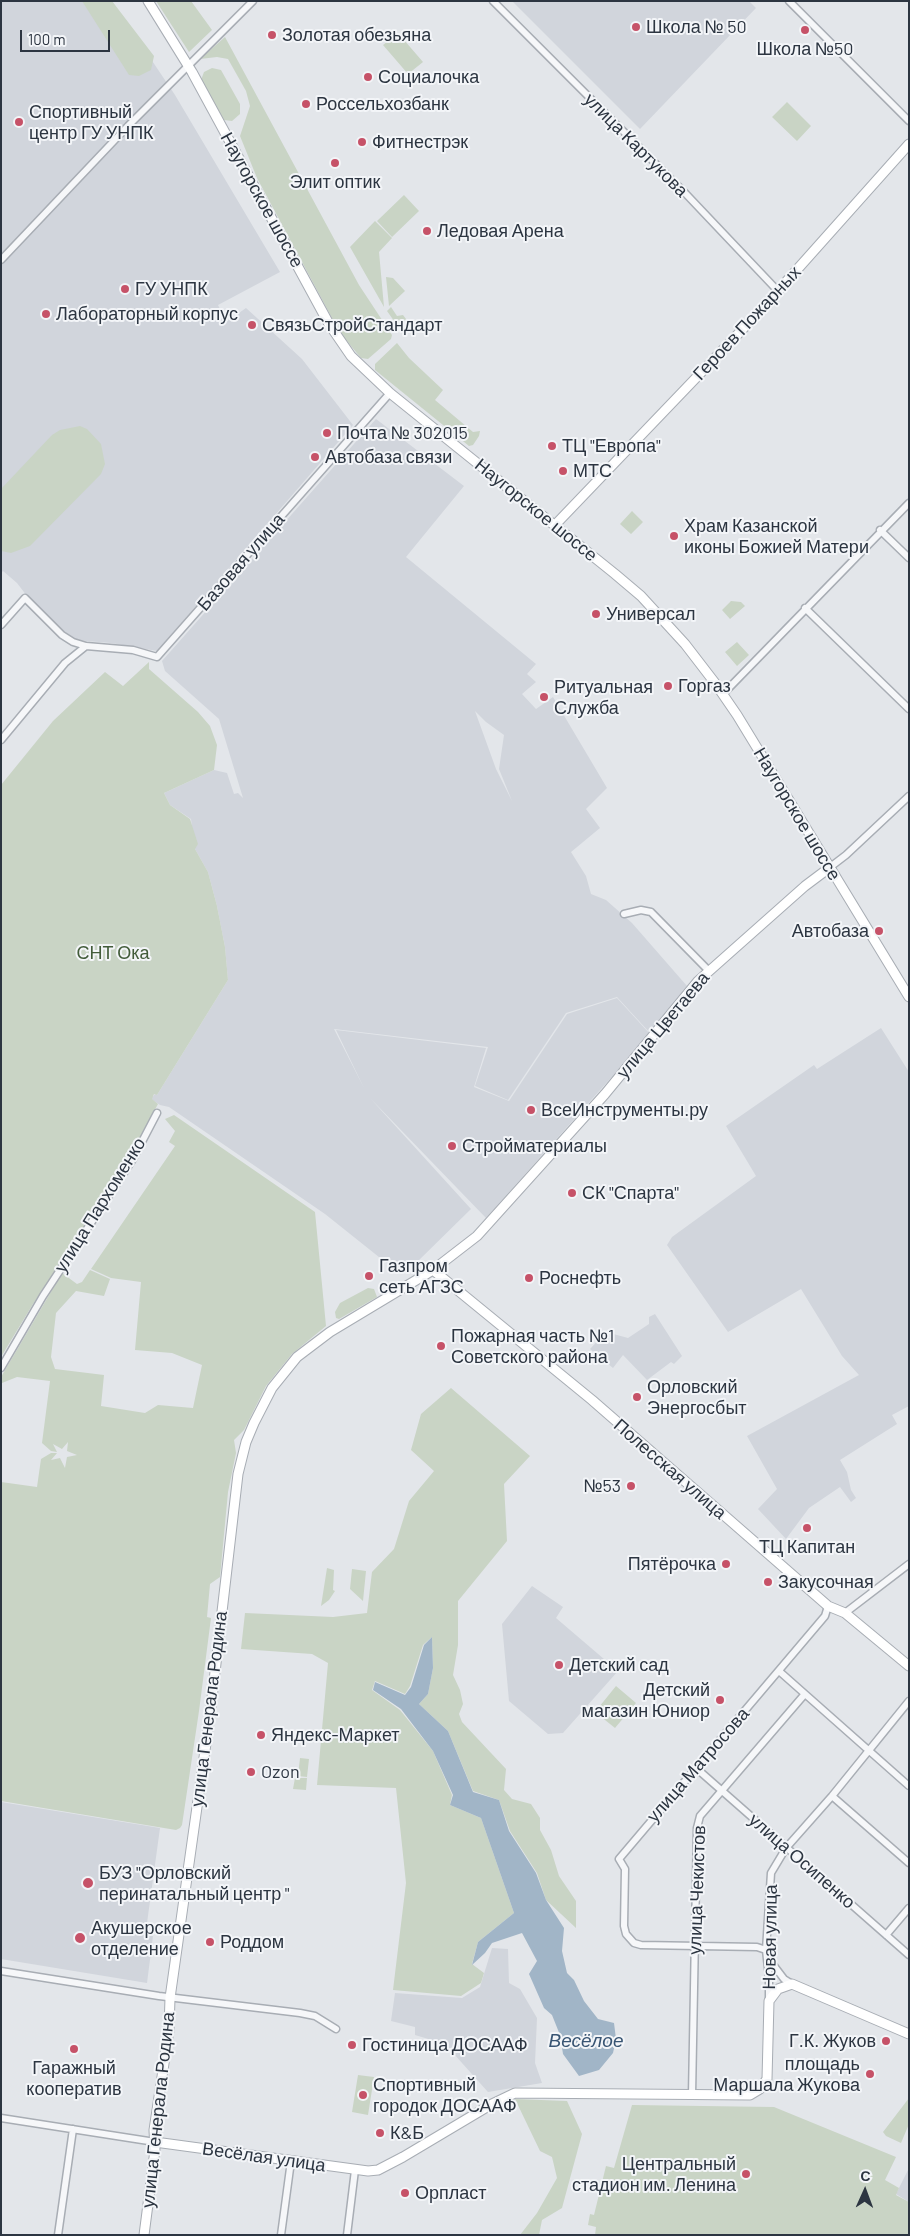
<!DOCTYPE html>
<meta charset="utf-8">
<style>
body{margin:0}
#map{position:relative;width:910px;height:2236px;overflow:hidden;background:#e3e6ea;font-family:Barlow,sans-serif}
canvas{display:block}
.frame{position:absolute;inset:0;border:2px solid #2c3541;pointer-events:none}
.north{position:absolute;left:840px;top:2166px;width:50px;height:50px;-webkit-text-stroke:4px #f3f5f8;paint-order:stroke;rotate:2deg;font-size:14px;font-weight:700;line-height:20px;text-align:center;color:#2c3541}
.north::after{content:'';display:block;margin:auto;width:18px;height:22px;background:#2c3541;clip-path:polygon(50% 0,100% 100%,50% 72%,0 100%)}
.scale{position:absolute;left:20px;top:30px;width:90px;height:22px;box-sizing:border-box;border:2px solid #2c3541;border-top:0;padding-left:6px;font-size:15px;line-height:18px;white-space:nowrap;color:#2c3541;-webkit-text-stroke:4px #f3f5f8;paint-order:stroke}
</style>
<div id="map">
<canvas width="910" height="2236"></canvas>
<div class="frame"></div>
<div class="north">С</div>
<div class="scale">100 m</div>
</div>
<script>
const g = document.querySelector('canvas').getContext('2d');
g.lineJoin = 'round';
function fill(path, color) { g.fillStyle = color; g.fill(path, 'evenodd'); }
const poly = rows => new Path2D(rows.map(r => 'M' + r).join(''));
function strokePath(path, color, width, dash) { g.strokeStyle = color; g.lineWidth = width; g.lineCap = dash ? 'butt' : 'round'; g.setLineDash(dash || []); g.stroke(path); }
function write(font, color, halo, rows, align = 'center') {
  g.font = font + ' Barlow,sans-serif'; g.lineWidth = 4; g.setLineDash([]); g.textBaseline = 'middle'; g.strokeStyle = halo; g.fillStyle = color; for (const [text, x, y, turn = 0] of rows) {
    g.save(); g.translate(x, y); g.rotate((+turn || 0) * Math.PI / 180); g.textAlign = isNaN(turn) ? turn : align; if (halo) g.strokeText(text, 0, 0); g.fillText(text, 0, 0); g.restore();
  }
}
const built = poly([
 [1,1,112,1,175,95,280,272,218,305,226,322,246,308,302,359,353,425,157,651,111,643,74,640,30,600,17,583,3,571,1,573],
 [512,1,749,1,756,8,640,129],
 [376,419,464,486,406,557,536,664,527,674,536,682,522,694,536,709,553,697,607,788,586,809,600,828,571,852,586,876,591,894,606,900,632,923,687,986,650,1033,617,997,566,1013,508,1100,475,1086,488,1047,334,1029,364,1088,336,1030,486,1048,474,1087,509,1101,567,1014,617,998,650,1034,486,1218,370,1098,471,1209,416,1263,399,1273,325,1214,169,1107,160,1105,151,1099,155,1094,157,1095,228,980,225,947,217,906,208,872,195,849,191,819,170,805,164,793,214,770,227,773,234,794,238,793,243,798,219,719,165,671,162,661],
 [475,711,486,722,504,735,499,769,512,801,496,769],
 [881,1028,909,1072,909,1406,892,1415,897,1424,840,1460,847,1472,851,1490,856,1498,851,1502,840,1487,809,1508,786,1539,758,1509,777,1489,747,1436,859,1375,842,1356,801,1289,728,1332,667,1245,672,1237,756,1176,726,1126,814,1065,817,1069],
 [655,1314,682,1356,674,1364,671,1362,647,1380,623,1355,613,1368,590,1349,606,1332,628,1338,649,1324,649,1317],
 [532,1586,563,1607,556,1618,618,1671,563,1733,548,1734,509,1701,502,1624],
 [1,1802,160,1828,147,1923,142,1923,141,1934,153,1936,147,1983,1,1959],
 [492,1948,508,1949,509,1983,520,1989,537,2018,535,2063,542,2083,488,2092,445,2044,415,2035,415,2027,391,2021,395,1993,462,1998,480,1987],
 [909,2168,909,2202,896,2194]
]);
const green = poly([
 [82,1,112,1,154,56,151,70,139,76,129,75],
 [156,1,191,1,212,30,189,52],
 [398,33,423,62,408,74,383,45],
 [225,37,359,285,392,335,391,339,368,359,361,358,340,333,257,178,240,136,250,106,246,91,228,59,217,57,200,59],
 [212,68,221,70,240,104,240,114,232,121,224,120,201,80,204,72],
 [787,102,811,126,797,141,772,117],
 [404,195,419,211,392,237,377,221],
 [375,221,392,238,379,252,384,307,350,247],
 [386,277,393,278,405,291,389,306],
 [391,307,397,316,403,315,406,319,399,328,387,311],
 [397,343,409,358,443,390,435,400,473,432,480,431,479,436,473,445,469,446,375,370,375,364],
 [80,426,87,429,101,444,105,464,101,474,30,546,11,553,1,551,1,489,52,435,60,430],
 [632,511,643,522,631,534,620,524],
 [731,601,741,602,745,606,730,619,722,610],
 [737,642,749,655,737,666,725,652],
 [149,662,149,669,198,712,210,726,217,745,214,770,164,793,170,805,190,819,198,844,195,849,208,872,217,906,225,947,228,980,157,1095,154,1094,152,1099,158,1104,126,1163,33,1304,1,1357,1,785,53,721,105,672,123,686],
 [174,1115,315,1212,326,1326,292,1354,266,1386,244,1430,234,1440,236,1453,228,1492,220,1577,210,1584,207,1617,211,1618,199,1711,182,1825,180,1828,176,1830,1,1801,1,1482,37,1487,41,1459,51,1453,57,1453,51,1460,60,1458,65,1468,67,1457,77,1455,67,1451,68,1442,62,1449,53,1444,57,1452,51,1451,42,1443,50,1381,17,1377,2,1383,1,1377,62,1273,77,1284,82,1282,90,1270,110,1279,104,1296,76,1291,56,1313,51,1357,55,1369,104,1375,101,1406,145,1413,158,1405,193,1408,202,1365,172,1353,135,1350,141,1282,111,1278,91,1269,175,1146,169,1142,175,1131,165,1119],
 [368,1288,374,1289,377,1297,339,1319,336,1318,335,1312,340,1303],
 [451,1388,530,1456,504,1484,507,1541,458,1601,458,1645,453,1675,460,1690,463,1704,459,1714,462,1722,506,1769,504,1790,512,1799,531,1804,540,1818,540,1830,551,1850,559,1876,576,1901,576,1928,546,1900,537,1873,510,1831,499,1800,473,1791,448,1731,419,1704,428,1694,433,1668,432,1637,423,1645,410,1686,405,1694,375,1681,372,1690,400,1710,433,1751,452,1795,450,1805,481,1818,514,1913,478,1942,472,1964,484,1973,481,1983,461,1996,393,1990,406,1883,396,1788,317,1785,328,1663,312,1654,241,1649,245,1613,333,1617,367,1613,372,1572,394,1549,409,1501,434,1471,411,1450,421,1414],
 [327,1568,334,1570,333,1590,335,1591,329,1600,321,1606],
 [352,1569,366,1571,363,1601,350,1589],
 [616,1686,636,1703,615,1728,595,1712],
 [300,1758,309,1759,307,1777,298,1776],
 [295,1778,307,1778,306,1790,293,1789],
 [358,2075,374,2077,368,2115,352,2112],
 [909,2098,909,2124,901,2143,886,2136,883,2132],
 [515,2099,567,2101,582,2134,562,2208,542,2220,539,2235,520,2235,537,2213,557,2178,552,2157,540,2151],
 [632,2105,774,2107,896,2157,885,2180,899,2188,896,2195,909,2202,909,2235,595,2235,596,2227,588,2225,590,2214,594,2215,606,2166,614,2168]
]);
const water = poly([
 [432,1637,433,1668,428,1694,419,1704,448,1731,473,1792,499,1800,509,1831,536,1873,546,1900,564,1928,562,1951,567,1973,574,1980,584,2001,598,2019,614,2023,616,2039,613,2053,599,2070,579,2076,563,2054,560,2035,552,2015,544,2008,529,1974,537,1961,522,1933,492,1943,485,1953,472,1965,478,1942,514,1913,481,1818,450,1805,453,1795,433,1751,401,1709,373,1690,375,1682,405,1695,411,1687,424,1645]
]);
const street = poly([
 [493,1,686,194,777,290],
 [789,1,909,121],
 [1,260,128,126,253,1],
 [880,530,909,558],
 [805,608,909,709],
 [1,625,25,598,62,635,73,642,86,646],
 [723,694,909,503],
 [1,740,65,663,86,646,133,650,157,657,390,393],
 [829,868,846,855,909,796],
 [624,914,641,910,651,912,709,971],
 [1,1368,43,1296,133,1159,157,1113],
 [845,1613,909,1564],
 [779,1671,909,1786],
 [696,1768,909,1955],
 [832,1796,909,1863],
 [886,1935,909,1908],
 [766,1950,757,1947,641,1945,634,1943,626,1934,624,1926,625,1869,619,1859,825,1616,828,1606],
 [768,1958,784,1979,792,1984],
 [1,1971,159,1996,300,2013,315,2016,336,2029],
 [769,2001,769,1977,766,1950,771,1873,786,1848,832,1796,909,1701],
 [692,2095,697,1828,700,1816,804,1695],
 [1,2118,155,2142],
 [58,2235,73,2129],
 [281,2235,291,2161],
 [347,2235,355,2170]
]);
const secondary = poly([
 [148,1,192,72,329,324,351,356,390,393,615,574,641,596,685,644,715,683,737,715,909,997],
 [555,525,761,310,909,144],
 [433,1270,592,1400,828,1606,845,1613,909,1666],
 [155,2142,368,2171,378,2170,403,2157,492,2104,515,2093,750,2095,760,2089,767,2079,769,2001,778,1989,792,1984,909,2034],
 [144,2235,155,2150,154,2130,169,2030,170,1998,210,1715,238,1474,246,1442,254,1423,272,1388,297,1357,330,1332,433,1270,477,1236,605,1094,698,981,805,886,829,868]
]);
const markers = [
 [636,27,5,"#c65268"],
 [805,30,5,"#c65268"],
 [272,35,5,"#c65268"],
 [368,77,5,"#c65268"],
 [306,104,5,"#c65268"],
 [19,122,5,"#c65268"],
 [362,142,5,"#c65268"],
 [335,163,5,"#c65268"],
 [427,231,5,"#c65268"],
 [125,289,5,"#c65268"],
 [46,314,5,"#c65268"],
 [252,325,5,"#c65268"],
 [327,433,5,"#c65268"],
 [552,446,5,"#c65268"],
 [315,457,5,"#c65268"],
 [563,471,5,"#c65268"],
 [674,536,5,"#c65268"],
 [596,614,5,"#c65268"],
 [668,686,5,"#c65268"],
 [544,697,5,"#c65268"],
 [879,931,5,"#c65268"],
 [531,1110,5,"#c65268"],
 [452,1146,5,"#c65268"],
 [572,1193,5,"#c65268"],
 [369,1276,5,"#c65268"],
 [529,1278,5,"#c65268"],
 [441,1346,5,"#c65268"],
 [637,1397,5,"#c65268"],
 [631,1486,5,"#c65268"],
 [807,1528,5,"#c65268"],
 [726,1564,5,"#c65268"],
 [768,1582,5,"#c65268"],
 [559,1665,5,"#c65268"],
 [720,1700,5,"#c65268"],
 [261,1735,5,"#c65268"],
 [251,1772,5,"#c65268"],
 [88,1883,6,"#c65268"],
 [80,1938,6,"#c65268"],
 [210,1942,5,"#c65268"],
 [886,2041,5,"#c65268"],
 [352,2045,5,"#c65268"],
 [74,2049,5,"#c65268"],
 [870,2074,5,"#c65268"],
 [363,2095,5,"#c65268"],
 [380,2133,5,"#c65268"],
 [746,2174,5,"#c65268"],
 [405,2193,5,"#c65268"]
];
const poiNames = [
 ["Школа № 50",646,27],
 ["Золотая обезьяна",282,35],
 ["Школа №50",805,49,"center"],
 ["Социалочка",378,77],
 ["Россельхозбанк",316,104],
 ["Спортивный",29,112],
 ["центр ГУ УНПК",29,133],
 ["Фитнестрэк",372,142],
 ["Элит оптик",335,182,"center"],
 ["Ледовая Арена",437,231],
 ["ГУ УНПК",135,289],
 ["Лабораторный корпус",56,314],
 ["СвязьСтройСтандарт",262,325],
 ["Почта № 302015",337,433],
 ["ТЦ \"Европа\"",562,446],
 ["Автобаза связи",325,457],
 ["МТС",573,471],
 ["Храм Казанской",684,526],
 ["иконы Божией Матери",684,547],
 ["Универсал",606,614],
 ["Горгаз",678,686],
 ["Ритуальная",554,687],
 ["Служба",554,708],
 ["Автобаза",869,931,"right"],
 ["ВсеИнструменты.ру",541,1110],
 ["Стройматериалы",462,1146],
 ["СК \"Спарта\"",582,1193],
 ["Газпром",379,1266],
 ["сеть АГЗС",379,1287],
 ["Роснефть",539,1278],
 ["Пожарная часть №1",451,1336],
 ["Советского района",451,1357],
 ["Орловский",647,1387],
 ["Энергосбыт",647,1408],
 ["№53",621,1486,"right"],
 ["ТЦ Капитан",807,1547,"center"],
 ["Пятёрочка",716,1564,"right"],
 ["Закусочная",778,1582],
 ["Детский сад",569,1665],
 ["Детский",710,1690,"right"],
 ["магазин Юниор",710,1711,"right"],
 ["Яндекс-Маркет",271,1735],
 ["Ozon",261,1772],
 ["БУЗ \"Орловский",99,1873],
 ["перинатальный центр \"",99,1894],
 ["Акушерское",91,1928],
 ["отделение",91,1949],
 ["Роддом",220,1942],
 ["Г.К. Жуков",876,2041,"right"],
 ["Гостиница ДОСААФ",362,2045],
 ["площадь",860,2064,"right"],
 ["Маршала Жукова",860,2085,"right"],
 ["Гаражный",74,2068,"center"],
 ["кооператив",74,2089,"center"],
 ["Спортивный",373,2085],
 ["городок ДОСААФ",373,2106],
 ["К&Б",390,2133],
 ["Центральный",736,2164,"right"],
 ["стадион им. Ленина",736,2185,"right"],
 ["Орпласт",415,2193]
];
const streetNames = [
 ["улица Картукова",636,145,45],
 ["Наугорское шоссе",262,200,61],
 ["Героев Пожарных",747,323,-47],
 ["Наугорское шоссе",536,510,39],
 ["Базовая улица",241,562,-49],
 ["Наугорское шоссе",797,814,59],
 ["улица Цветаева",663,1025,-50],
 ["улица Пархоменко",100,1205,-58],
 ["Полесская улица",670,1469,41],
 ["улица Генерала Родина",209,1709,-83],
 ["улица Матросова",698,1765,-49],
 ["улица Осипенко",802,1861,41],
 ["улица Чекистов",697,1890,-88],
 ["Новая улица",770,1937,-89],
 ["улица Генерала Родина",158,2110,-84],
 ["Весёлая улица",264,2157,8]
];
const parkNames = [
 ["СНТ Ока",113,953]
];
const waterNames = [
 ["Весёлое",586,2041]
];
fill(built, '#d1d5dc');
fill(green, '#c9d4c5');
fill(water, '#a1b5c7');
strokePath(street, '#a8adb4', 9);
strokePath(secondary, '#a8adb4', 11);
strokePath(street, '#f6f7f9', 6);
strokePath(secondary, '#fff', 9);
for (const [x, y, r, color] of markers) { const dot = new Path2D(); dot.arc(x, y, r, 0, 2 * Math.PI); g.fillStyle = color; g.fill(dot); strokePath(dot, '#f3f5f8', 2); }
write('18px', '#2c3541', '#f3f5f8', poiNames, 'left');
write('18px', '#2c3541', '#f3f5f8', streetNames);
write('18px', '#425c3a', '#f3f5f8', parkNames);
write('italic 19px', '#395573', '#f3f5f8', waterNames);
</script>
